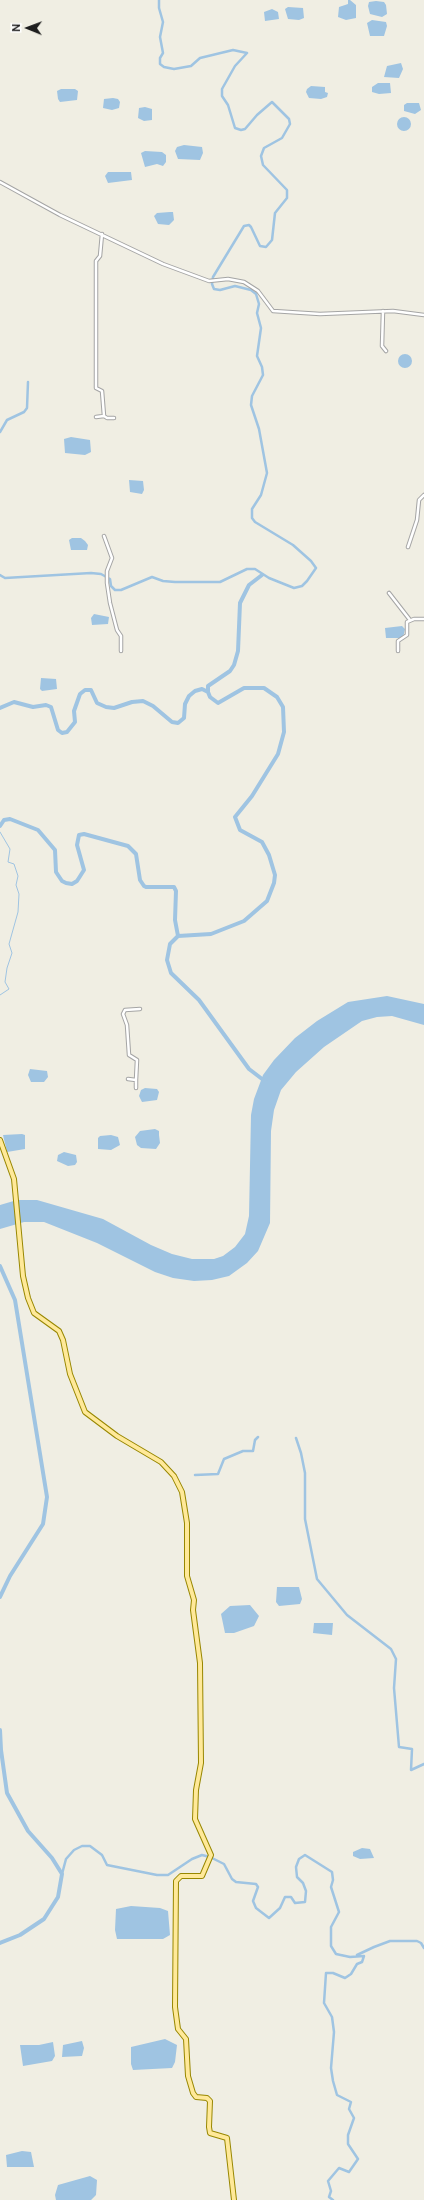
<!DOCTYPE html>
<style>
body{margin:0}
#map{position:relative;width:424px;height:2200px;overflow:hidden;background:#f0eee3;font-family:"DM Sans",sans-serif}
canvas{display:block}
.north{position:absolute;left:8px;top:8px;width:40px;height:40px;-webkit-text-stroke:3px #fff;paint-order:stroke;rotate:271deg;font-size:11px;font-weight:700;line-height:16px;text-align:center;color:#1e1e1e}
.north::after{content:'';display:block;margin:auto;width:14px;height:18px;background:#1e1e1e;clip-path:polygon(50% 0,100% 100%,50% 72%,0 100%)}
</style>
<div id="map">
<canvas width="424" height="2200"></canvas>
<div class="north">N</div>
</div>
<script>
const g = document.querySelector('canvas').getContext('2d');
g.lineJoin = 'round';
function fill(path, color) { g.fillStyle = color; g.fill(path, 'evenodd'); }
const poly = rows => new Path2D(rows.map(r => 'M' + r).join(''));
function strokePath(path, color, width, dash) { g.strokeStyle = color; g.lineWidth = width; g.lineCap = dash ? 'butt' : 'round'; g.setLineDash(dash || []); g.stroke(path); }
const water = poly([
 [348,0,350,0,356,5,356,18,346,20,338,17,339,7,348,4],
 [376,1,384,2,386,5,387,14,382,17,370,14,368,6,369,2],
 [288,7,303,8,304,18,299,20,288,19,285,9],
 [272,9,278,12,279,19,265,21,264,12],
 [372,20,386,22,387,26,384,36,370,36,367,23],
 [401,63,403,69,399,78,384,77,387,66],
 [378,83,390,83,391,93,379,94,372,92,372,87],
 [311,86,325,87,325,92,328,93,327,97,321,99,309,98,306,92,307,89],
 [61,89,75,89,78,91,77,100,60,102,58,99,57,91],
 [113,98,118,99,120,102,119,108,112,110,103,108,104,99],
 [407,103,419,103,421,110,415,114,404,111,404,105],
 [145,107,152,109,152,120,144,121,138,118,139,108],
 '397 124a7 7 0 1 1 14 0a7 7 0 1 1-14 0Z',
 [184,145,202,147,203,153,200,160,178,159,175,151,177,147],
 [145,151,162,152,166,155,166,162,163,166,157,164,145,167,141,153],
 [108,172,131,172,132,180,108,183,105,176],
 [170,212,173,212,174,220,169,225,158,224,154,216,157,213],
 '398 361a7 7 0 1 1 14 0a7 7 0 1 1-14 0Z',
 [71,437,90,440,91,452,85,455,65,453,64,439],
 [129,480,143,481,144,490,142,494,130,492],
 [72,538,81,538,85,541,88,545,87,550,71,550,69,540],
 [94,614,109,617,108,624,92,625,91,618],
 [402,626,405,629,403,638,386,638,385,628],
 [41,678,56,679,57,689,42,691,40,689],
 [387,996,424,1004,424,1025,392,1016,377,1017,362,1021,324,1047,296,1072,281,1090,274,1110,271,1131,270,1223,258,1251,247,1263,229,1276,212,1280,194,1281,173,1278,155,1272,97,1243,44,1222,24,1222,0,1229,0,1205,17,1200,37,1200,103,1219,151,1245,172,1254,192,1259,214,1259,223,1256,235,1247,245,1234,249,1216,251,1115,254,1099,263,1075,274,1060,295,1038,317,1021,348,1002],
 [30,1069,47,1071,48,1077,44,1082,31,1082,28,1075],
 [145,1088,157,1089,159,1092,157,1100,142,1102,139,1096,141,1090],
 [155,1129,159,1131,159,1135,160,1143,156,1149,141,1148,137,1145,135,1137,140,1131],
 [22,1134,25,1135,25,1149,7,1152,3,1135],
 [111,1135,118,1137,120,1145,111,1150,98,1149,98,1138,100,1136],
 [64,1152,76,1155,77,1162,75,1165,68,1166,57,1161,58,1155],
 [277,1587,299,1587,302,1599,300,1604,279,1606,276,1602],
 [250,1605,259,1616,254,1626,234,1633,225,1633,221,1614,230,1606],
 [314,1623,333,1623,332,1635,313,1633],
 [362,1848,370,1849,374,1858,360,1859,353,1856,353,1852],
 [131,1906,160,1908,168,1911,170,1935,163,1939,117,1939,115,1930,116,1909],
 [165,2039,177,2045,175,2062,172,2068,133,2070,131,2064,131,2047],
 [82,2041,84,2048,82,2056,62,2057,63,2045],
 [53,2042,55,2056,52,2061,23,2066,20,2045,39,2045],
 [22,2151,31,2152,34,2167,7,2167,6,2155],
 [90,2176,97,2180,96,2195,91,2200,56,2200,55,2195,58,2185]
]);
const stream = poly([
 [0,832,10,849,8,862,14,864,18,876,16,885,19,894,18,912,9,944,12,953,7,968,5,982,9,989,0,995]
]);
const canal = poly([
 [0,432,7,420,24,412,27,408,28,382],
 [0,575,5,578,91,573,101,574,110,579,111,586,115,590,121,590,152,577,163,581,175,582,220,582,247,569,255,569,269,578,294,588,302,586,307,581,316,568,311,561,293,545,255,522,252,518,252,509,261,495,267,473,259,429,251,405,252,396,263,375,262,367,257,356,261,328,257,313,259,304,256,294,251,290,235,286,220,290,214,289,212,284,213,277,244,226,249,225,251,227,260,246,266,247,272,240,275,213,287,198,287,190,263,165,261,156,264,148,282,138,290,124,289,119,272,102,257,115,245,129,241,130,235,128,228,105,222,96,222,89,235,66,247,53,233,50,200,58,191,66,174,69,164,67,160,64,160,58,163,53,160,37,163,22,159,8,159,0],
 [296,1438,301,1453,305,1473,305,1519,317,1579,347,1615,391,1649,396,1659,394,1688,399,1747,412,1749,411,1770,424,1764],
 [195,1475,218,1474,224,1459,243,1451,253,1451,255,1440,258,1437],
 [62,1874,66,1859,74,1850,82,1846,90,1846,102,1855,107,1865,157,1875,168,1875,192,1859,202,1855,210,1857,224,1864,232,1879,236,1882,256,1884,258,1887,253,1901,256,1908,269,1918,280,1908,285,1897,291,1897,295,1903,305,1902,306,1891,303,1883,297,1877,296,1867,299,1859,305,1855,332,1872,333,1880,331,1887,339,1912,331,1927,331,1946,336,1954,350,1957,364,1956,362,1962,357,1964,351,1974,345,1978,333,1973,326,1973,324,2003,332,2017,334,2032,331,2068,333,2081,337,2095,351,2102,349,2109,354,2118,348,2135,348,2144,358,2159,349,2172,339,2168,328,2181,331,2191,329,2197,333,2200],
 [357,1955,374,1947,390,1941,417,1941,421,1943,424,1948]
]);
const river = poly([
 [262,575,249,585,240,603,238,651,234,665,230,671,208,686,208,692,210,697,218,703,244,688,264,688,277,697,283,707,284,732,278,754,252,796,235,817,240,830,262,842,269,855,275,875,274,883,267,901,244,921,211,934,178,936,170,944,167,960,171,973,199,1000,249,1069,266,1082],
 [0,708,14,702,33,707,46,705,51,707,58,730,62,733,67,732,75,722,74,711,80,694,85,690,91,690,97,703,106,707,114,708,132,702,143,701,153,706,172,722,178,723,184,718,185,704,189,696,195,691,202,689,208,692],
 [0,826,4,820,10,819,38,830,55,850,56,872,62,881,66,883,72,884,77,881,84,870,77,845,79,835,84,834,128,846,136,854,140,880,144,886,146,887,174,887,176,891,175,920,178,936],
 [0,1266,15,1300,47,1497,43,1524,10,1576,0,1597],
 [0,1730,1,1750,7,1793,28,1831,52,1858,62,1874,58,1897,44,1919,20,1935,0,1943]
]);
const street = poly([
 [0,182,60,215,163,264,209,281,228,279,244,282,258,291,273,311,320,314,393,311,424,315],
 [102,234,100,256,96,261,96,388,102,391,104,416,107,418,114,418],
 [383,311,382,346,386,351],
 [96,417,104,416],
 [104,536,112,558,107,571,107,583,110,603,117,630,121,636,121,651],
 [408,547,417,520,419,500,424,495],
 [389,593,410,620],
 [398,651,398,641,407,635,407,622,414,619,424,619],
 [128,1079,136,1080,136,1088],
 [136,1080,137,1060,129,1055,127,1025,123,1014,125,1010,140,1009]
]);
const primary = poly([
 [0,1140,14,1179,23,1276,28,1298,34,1313,59,1331,63,1340,70,1374,85,1412,117,1436,161,1462,174,1476,182,1492,187,1523,187,1576,194,1600,193,1610,200,1663,201,1763,196,1790,195,1819,211,1855,202,1876,181,1876,176,1881,175,2007,178,2029,186,2039,188,2076,193,2093,196,2097,207,2098,210,2101,209,2127,210,2133,227,2138,234,2200]
]);
fill(water, '#9fc4e2');
strokePath(stream, '#9fc4e2', 1);
strokePath(canal, '#9fc4e2', 2.5);
strokePath(river, '#9fc4e2', 4);
strokePath(street, '#a5a5a5', 4.5);
strokePath(primary, '#988700', 6);
strokePath(street, '#fff', 2.5);
strokePath(primary, '#ffe999', 4);
</script>
